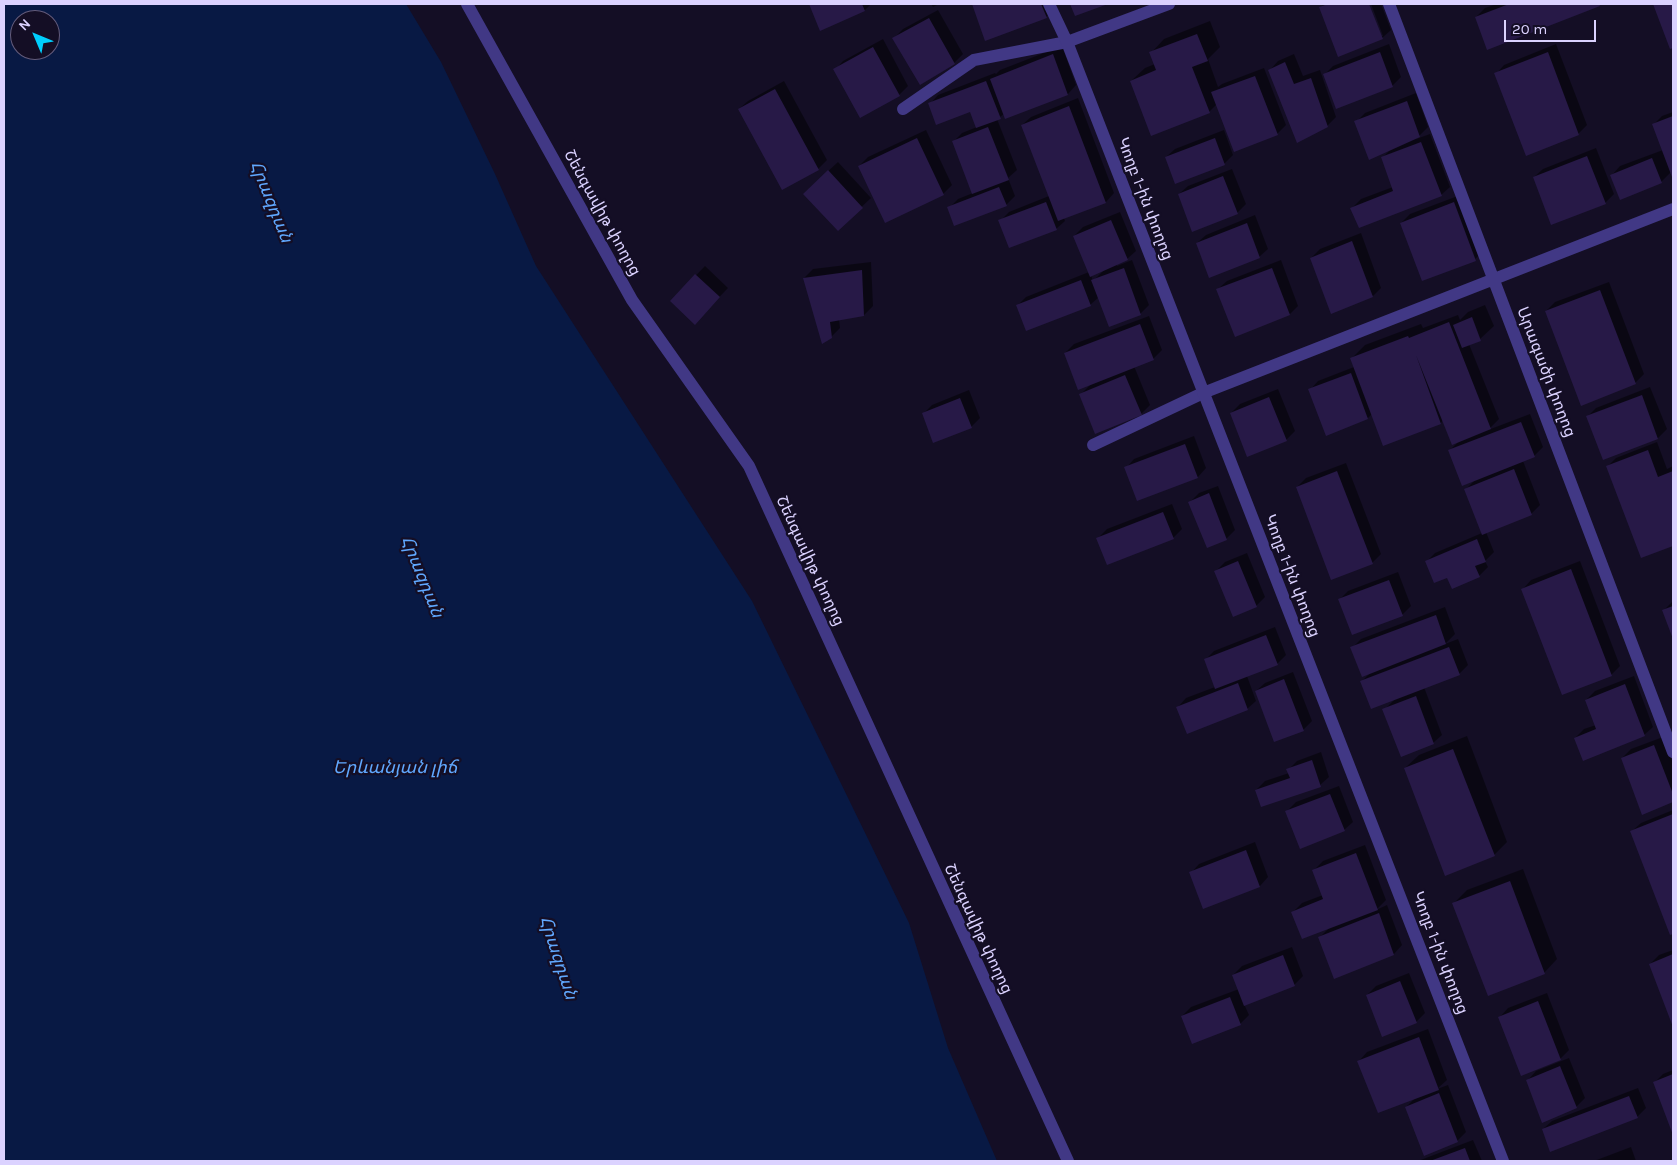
<!DOCTYPE html>
<meta charset="utf-8">
<style>
body{margin:0}
#map{position:relative;width:1677px;height:1165px;overflow:hidden;background:#140e25;font-family:Karla,sans-serif}
canvas{display:block}
.frame{position:absolute;inset:0;border:5px solid #dbd2ff;pointer-events:none}
.north{position:absolute;left:10px;top:10px;width:50px;height:50px;box-sizing:border-box;background:#140e25;border:1px solid #645c7c;border-radius:50%;rotate:315deg;font-size:14px;font-weight:700;line-height:20px;text-align:center;color:#dbd2ff}
.north::after{content:'';display:block;margin:auto;width:18px;height:22px;background:#00cefd;clip-path:polygon(50% 0,100% 100%,50% 72%,0 100%)}
.scale{position:absolute;left:1504px;top:20px;width:92px;height:22px;box-sizing:border-box;border:2px solid #dbd2ff;border-top:0;padding-left:6px;font-size:15px;line-height:18px;white-space:nowrap;color:#dbd2ff;-webkit-text-stroke:4px #140e25;paint-order:stroke}
</style>
<div id="map">
<canvas width="1677" height="1165"></canvas>
<div class="frame"></div>
<div class="north">N</div>
<div class="scale">20 m</div>
</div>
<script>
const g = document.querySelector('canvas').getContext('2d');
g.lineJoin = 'round';
function fill(path, color) { g.fillStyle = color; g.fill(path, 'evenodd'); }
const poly = rows => new Path2D(rows.map(r => 'M' + r).join(''));
function strokePath(path, color, width, dash) { g.strokeStyle = color; g.lineWidth = width; g.lineCap = dash ? 'butt' : 'round'; g.setLineDash(dash || []); g.stroke(path); }
function write(font, color, halo, rows, align = 'center') {
  g.font = font + ' Karla,"Noto Sans Armenian",sans-serif'; g.lineWidth = 4.5; g.setLineDash([]); g.textBaseline = 'middle'; g.strokeStyle = halo; g.fillStyle = color; for (const [text, x, y, turn = 0] of rows) {
    g.save(); g.translate(x, y); g.rotate((+turn || 0) * Math.PI / 180); g.textAlign = isNaN(turn) ? turn : align; if (halo) g.strokeText(text, 0, 0); g.fillText(text, 0, 0); g.restore();
  }
}
const water = poly([
 [4,4,406,4,441,62,495,174,536,266,752,601,909,923,948,1048,997,1161,4,1161],
 [20,20,50,20,50,50,20,50]
]);
const shadow = poly([
 [810,4,871,4,865,10,821,29],
 [931,4,939,4,933,7],
 [973,4,1053,4,1055,8,1046,17,985,39],
 [1324,4,1368,4,1380,36,1383,36,1371,4,1381,4,1391,30,1382,38,1321,7],
 [1497,4,1600,4,1599,5,1476,17,1485,8],
 [1654,4,1673,4,1673,47,1671,48],
 [938,10,963,54,954,63,894,38,903,29],
 [1210,21,1220,47,1208,59,1218,87,1222,84,1264,68,1286,125,1277,134,1217,104,1209,112,1131,81,1145,68,1155,64,1151,53,1164,39],
 [883,39,908,86,899,95,835,70,843,61],
 [1389,44,1401,77,1392,86,1324,75,1333,66],
 [1556,44,1587,125,1578,134,1496,74,1504,65],
 [1062,46,1076,85,1068,94,1004,114,997,119,1017,170,1008,178,1015,196,1006,205,949,208,958,199,973,193,953,142,962,133,977,127,971,110,930,104,938,95,995,73,996,74,1000,70],
 [1294,54,1303,76,1320,70,1336,117,1327,126,1270,70,1278,61],
 [784,81,827,160,818,169,739,109,748,101],
 [1416,93,1428,127,1416,139,1430,134,1450,187,1441,195,1352,208,1361,199,1393,187,1382,158,1391,149,1356,122,1365,113],
 [1078,98,1114,193,1106,202,1064,218,1065,221,1056,229,1000,221,1009,212,1049,196,1022,125,1031,117],
 [1673,112,1673,175,1671,172,1661,182,1612,175,1620,166,1663,150,1653,125,1662,116],
 [926,130,952,185,943,194,859,166,868,157],
 [1224,130,1233,155,1225,163,1176,182,1166,157,1175,149],
 [1596,148,1614,194,1605,203,1534,177,1543,169],
 [838,162,871,198,838,229,813,185],
 [1232,169,1246,204,1237,213,1179,194,1188,186],
 [1463,194,1484,251,1475,259,1401,223,1410,214],
 [1120,212,1136,251,1127,259,1116,264,1117,266,1132,260,1149,305,1140,314,1099,297,1090,305,1018,305,1026,297,1089,272,1074,236,1083,227],
 [1104,270,1093,281,1091,275],
 [1255,215,1268,249,1259,257,1197,243,1206,235],
 [1361,233,1381,288,1373,296,1311,258,1320,249],
 [1281,260,1298,306,1290,314,1218,289,1227,281],
 [871,262,873,306,864,315,839,319,840,328,831,337,804,278,813,269],
 [705,266,728,288,703,314,671,301],
 [1609,282,1644,374,1635,383,1546,311,1555,302],
 [1485,305,1494,326,1480,339,1469,344,1499,419,1488,430,1530,414,1543,447,1534,456,1523,461,1540,505,1531,514,1486,532,1494,552,1485,561,1488,567,1479,576,1448,576,1426,562,1435,553,1482,533,1466,489,1476,479,1450,450,1460,440,1443,420,1441,423,1384,444,1372,414,1368,418,1310,390,1318,381,1354,367,1351,359,1365,345,1421,324,1423,328,1458,315,1460,320,1468,312],
 [1149,316,1162,350,1153,359,1134,366,1150,405,1141,414,1081,394,1092,383,1065,353,1074,344],
 [1650,387,1667,429,1658,438,1604,458,1587,417,1596,408],
 [1278,389,1295,431,1286,440,1231,413,1240,404],
 [969,390,980,418,971,427,923,414,932,405],
 [1194,436,1206,468,1198,477,1137,499,1126,468,1134,459],
 [1657,442,1667,469,1673,466,1673,544,1642,557,1608,466,1616,458],
 [1346,463,1381,554,1372,563,1297,487,1306,478],
 [1218,486,1235,530,1226,539,1190,502,1199,493],
 [1172,504,1182,529,1173,538,1098,538,1107,529],
 [1247,553,1265,597,1256,606,1216,571,1225,562],
 [1580,561,1620,666,1611,675,1523,589,1531,580],
 [1398,572,1411,606,1403,614,1352,634,1339,600,1348,591],
 [1672,602,1673,602,1673,636,1663,611],
 [1445,607,1455,634,1445,644,1458,639,1468,665,1459,674,1424,687,1442,735,1433,743,1384,710,1396,698,1362,681,1372,671,1352,648,1361,639],
 [1275,627,1286,655,1277,664,1247,676,1256,701,1247,709,1178,707,1186,698,1215,687,1205,660,1214,651],
 [1293,672,1312,721,1303,730,1256,691,1265,683],
 [1634,676,1653,727,1644,735,1575,738,1584,729,1596,725,1586,700,1595,691],
 [1467,736,1507,842,1494,855,1405,768,1419,755],
 [1663,737,1673,763,1673,801,1643,813,1622,758,1631,749],
 [1321,752,1329,777,1320,785,1256,790,1265,781,1289,773,1288,770,1297,761],
 [1339,786,1353,822,1344,830,1287,811,1296,802],
 [1673,810,1673,933,1671,934,1632,831,1641,823],
 [1255,842,1268,877,1260,886,1204,908,1191,873,1199,864],
 [1365,845,1386,900,1376,910,1387,905,1402,945,1394,954,1320,937,1330,927,1293,912,1302,903,1323,895,1314,870,1323,861],
 [1523,869,1557,959,1544,973,1454,903,1467,890],
 [1292,947,1303,976,1294,985,1244,1004,1249,1015,1240,1024,1182,1016,1191,1007,1239,989,1233,975,1242,966],
 [1673,950,1673,1024,1650,964,1659,955],
 [1409,973,1425,1013,1416,1022,1367,995,1376,986],
 [1547,993,1569,1050,1560,1059,1500,1017,1508,1008],
 [1428,1029,1447,1080,1437,1089,1448,1085,1466,1132,1457,1141,1406,1107,1416,1097,1359,1061,1367,1052],
 [1569,1058,1585,1098,1576,1107,1528,1080,1536,1071],
 [1673,1070,1673,1132,1654,1083,1663,1074],
 [1638,1088,1646,1108,1637,1117,1543,1129,1552,1121],
 [1473,1140,1482,1161,1418,1161],
 [1631,1147,1636,1161,1594,1161]
]);
const building = poly([
 [809,4,862,4,865,11,820,31],
 [972,4,1041,4,1047,18,985,41],
 [1070,4,1108,4,1075,16],
 [1328,4,1369,4,1383,39,1338,57,1319,7],
 [1509,4,1599,4,1600,6,1487,50,1475,17],
 [1653,4,1673,4,1673,48,1670,49],
 [929,18,955,64,920,85,892,38],
 [1197,34,1208,61,1192,67,1210,113,1151,136,1130,81,1156,70,1149,52],
 [873,47,900,96,860,118,833,69],
 [1380,52,1393,87,1336,109,1323,74],
 [1548,52,1579,135,1526,156,1494,73],
 [1053,54,1068,95,1005,119,990,79],
 [1285,62,1294,84,1311,78,1328,127,1297,143,1268,70],
 [1255,76,1278,135,1234,152,1211,92],
 [986,81,1001,119,976,128,970,112,936,125,928,103],
 [775,89,819,170,782,190,738,109],
 [1407,101,1420,137,1369,160,1354,121],
 [1069,106,1106,203,1058,221,1021,125],
 [1673,116,1673,176,1672,177,1652,124],
 [988,127,1009,180,972,194,952,141],
 [917,138,944,195,885,223,858,166],
 [1215,138,1225,165,1175,184,1165,157],
 [1421,142,1442,196,1359,228,1350,208,1393,191,1381,157],
 [1587,156,1606,204,1551,225,1533,177],
 [1652,158,1662,183,1620,200,1610,175],
 [828,170,863,208,838,231,803,194],
 [1223,176,1238,214,1192,232,1178,194],
 [999,187,1007,206,954,226,947,207],
 [1046,202,1057,230,1009,248,998,220],
 [1454,202,1476,261,1422,281,1400,223],
 [1111,220,1128,260,1090,277,1073,236],
 [1247,223,1260,258,1209,278,1196,243],
 [1352,241,1373,297,1331,314,1310,258],
 [1124,268,1141,315,1109,327,1091,280],
 [1272,268,1290,315,1235,337,1216,289],
 [862,270,864,316,830,322,832,338,822,344,803,278],
 [695,274,720,297,695,325,670,301],
 [1081,280,1091,306,1026,331,1016,305],
 [1600,290,1636,384,1581,406,1545,311],
 [1472,317,1481,341,1462,348,1453,325],
 [1449,322,1491,429,1452,445,1416,355,1441,424,1383,446,1350,358,1408,336,1409,338],
 [1140,324,1154,360,1078,390,1064,353],
 [1351,373,1368,419,1326,436,1308,389],
 [1125,375,1142,415,1095,434,1079,394],
 [1642,395,1658,439,1603,460,1586,416],
 [1269,397,1287,441,1247,457,1230,413],
 [960,398,972,428,933,443,922,413],
 [1521,422,1535,457,1462,486,1448,450],
 [1185,444,1198,478,1137,501,1124,467],
 [1648,450,1658,477,1673,471,1673,546,1641,558,1606,466],
 [1514,469,1532,515,1482,535,1464,489],
 [1337,471,1373,564,1331,580,1296,487],
 [1209,493,1227,540,1207,548,1188,502],
 [1163,512,1174,539,1107,565,1096,538],
 [1477,539,1486,562,1475,566,1480,577,1452,589,1447,578,1434,583,1425,561],
 [1238,561,1257,607,1233,617,1214,571],
 [1571,569,1612,676,1562,695,1521,589],
 [1389,580,1403,616,1352,635,1338,599],
 [1673,606,1673,639,1662,610],
 [1436,615,1446,644,1362,677,1350,647],
 [1266,635,1278,665,1215,689,1204,659],
 [1449,647,1460,675,1371,709,1360,681],
 [1284,679,1304,731,1274,742,1255,691],
 [1238,683,1248,710,1187,734,1176,707],
 [1625,684,1645,736,1583,761,1574,738,1596,729,1585,700],
 [1416,696,1434,744,1401,757,1382,709],
 [1654,745,1673,794,1673,802,1642,815,1621,758],
 [1453,749,1495,856,1445,876,1404,768],
 [1312,760,1321,787,1261,807,1255,790,1290,778,1286,769],
 [1330,794,1345,831,1300,849,1285,811],
 [1673,814,1673,934,1670,935,1630,831],
 [1246,850,1260,887,1203,909,1189,872],
 [1356,853,1378,910,1302,939,1291,912,1323,899,1312,870],
 [1510,881,1545,974,1488,996,1452,903],
 [1379,913,1394,955,1334,979,1318,937],
 [1673,954,1673,1027,1649,964],
 [1283,955,1295,986,1244,1006,1232,975],
 [1400,981,1417,1023,1382,1037,1366,995],
 [1230,997,1241,1025,1192,1044,1181,1016],
 [1538,1001,1561,1060,1521,1076,1498,1017],
 [1419,1037,1439,1090,1378,1113,1357,1061],
 [1560,1066,1577,1108,1542,1123,1526,1080],
 [1673,1074,1673,1135,1653,1082],
 [1439,1093,1458,1142,1424,1156,1405,1107],
 [1629,1096,1638,1118,1550,1152,1542,1129],
 [1465,1148,1470,1161,1430,1161]
]);
const lane = poly([
 [903,109,974,60,1067,42],
 [1093,445,1203,393]
]);
const street = poly([
 [467,4,632,300,749,466,1068,1161],
 [1049,4,1067,42,1503,1161],
 [1389,4,1673,752],
 [1067,42,1169,4],
 [1203,393,1673,209]
]);
const streetNames = [
 ["Կողբ 1-ին փողոց",1145,199,69],
 ["Շենգավիթ փողոց",602,213,61],
 ["Արագածի փողոց",1546,372,69],
 ["Շենգավիթ փողոց",810,561,65],
 ["Կողբ 1-ին փողոց",1292,576,69],
 ["Շենգավիթ փողոց",978,929,65],
 ["Կողբ 1-ին փողոց",1440,953,69]
];
const waterNames = [
 ["Հրազդան",271,202,68],
 ["Հրազդան",422,577,68],
 ["Երևանյան լիճ",395,768],
 ["Հրազդան",558,958,72]
];
fill(water, '#081944');
fill(shadow, '#0007');
fill(building, '#271947');
strokePath(lane, '#413885', 12);
strokePath(street, '#413885', 12);
write('16px', '#dbd2ff', '#140e25', streetNames);
write('italic 18px', '#60a8ff', '#140e25', waterNames);
</script>
